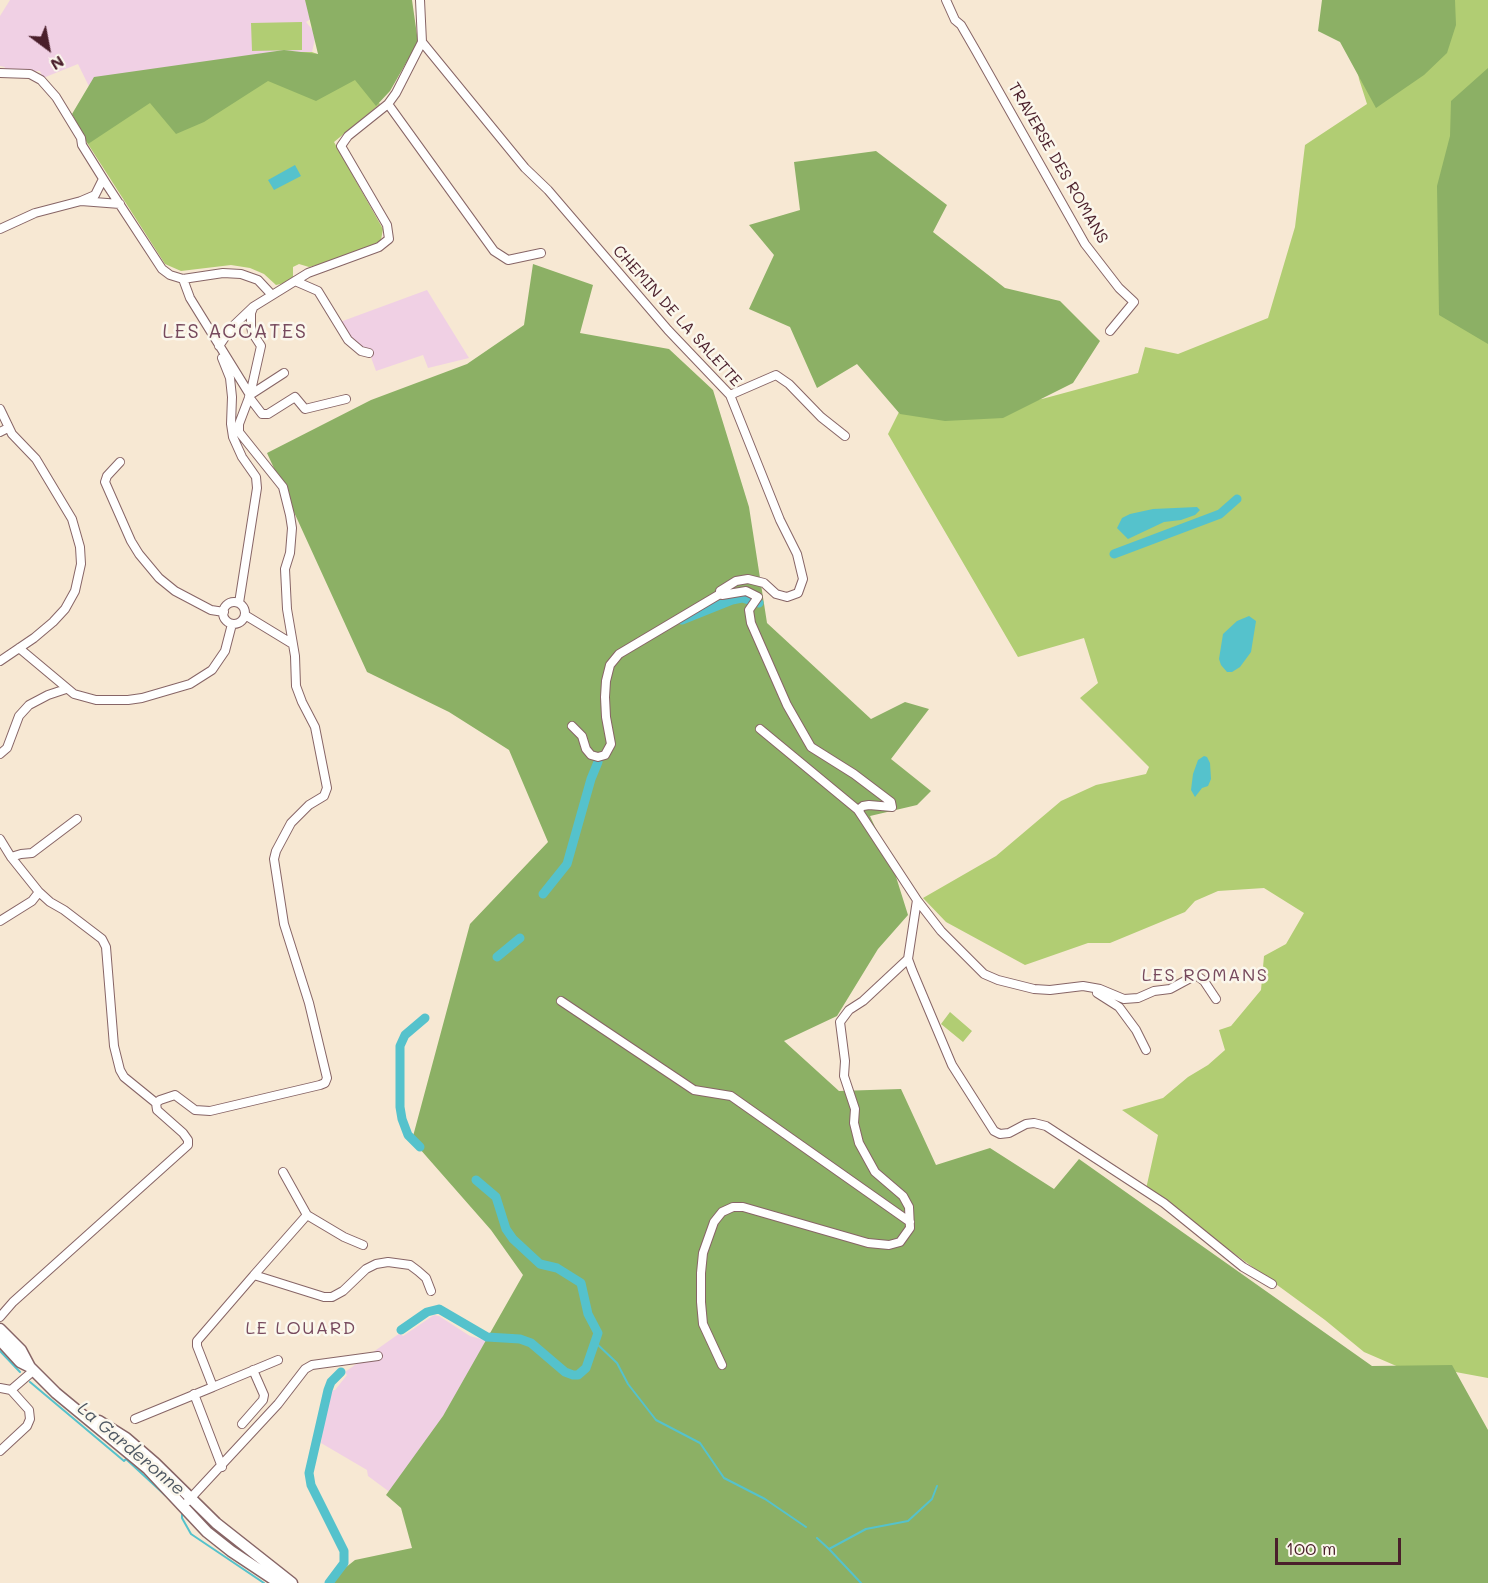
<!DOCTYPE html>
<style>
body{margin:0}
#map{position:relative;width:1488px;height:1583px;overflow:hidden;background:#f7e8d3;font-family:Mali,sans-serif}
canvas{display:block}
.north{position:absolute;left:18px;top:18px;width:60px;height:60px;-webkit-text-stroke:4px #fbf7ec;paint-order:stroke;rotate:148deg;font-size:16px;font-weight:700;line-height:24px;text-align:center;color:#4a1f2b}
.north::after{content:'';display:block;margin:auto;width:21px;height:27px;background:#4a1f2b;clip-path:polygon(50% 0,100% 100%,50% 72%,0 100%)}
.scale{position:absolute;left:1275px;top:1538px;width:126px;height:27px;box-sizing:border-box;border:3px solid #4a1f2b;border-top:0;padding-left:8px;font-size:18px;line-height:21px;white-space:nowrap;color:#4a1f2b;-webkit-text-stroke:4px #fbf7ec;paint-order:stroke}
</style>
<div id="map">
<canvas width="1488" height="1583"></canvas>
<div class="north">N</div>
<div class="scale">100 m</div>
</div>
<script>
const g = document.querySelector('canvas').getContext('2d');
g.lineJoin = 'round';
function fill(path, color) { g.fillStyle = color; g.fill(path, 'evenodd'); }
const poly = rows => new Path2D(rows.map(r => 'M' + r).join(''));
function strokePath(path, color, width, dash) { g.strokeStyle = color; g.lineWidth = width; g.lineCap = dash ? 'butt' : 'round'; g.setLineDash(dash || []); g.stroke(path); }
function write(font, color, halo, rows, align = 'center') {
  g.font = font + ' Mali,sans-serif'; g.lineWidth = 5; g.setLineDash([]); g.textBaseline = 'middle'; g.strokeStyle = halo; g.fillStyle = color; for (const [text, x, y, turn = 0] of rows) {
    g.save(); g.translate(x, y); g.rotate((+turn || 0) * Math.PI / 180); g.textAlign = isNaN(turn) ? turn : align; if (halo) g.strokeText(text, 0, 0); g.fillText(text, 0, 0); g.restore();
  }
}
const built = poly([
 [10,0,333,0,335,3,306,22,316,34,312,52,279,52,102,113,78,64,43,78,40,71,4,71,5,67,0,66,0,16],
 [427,290,469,358,428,368,423,355,376,371,368,349,361,349,350,340,340,322],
 [434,1315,439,1316,470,1336,499,1344,399,1499,368,1476,367,1470,321,1443,329,1391,335,1390,347,1375,345,1372,400,1333,403,1336]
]);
const green = poly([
 [1346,0,1488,0,1488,1378,1434,1368,1401,1368,1364,1352,1325,1320,1146,1189,1158,1135,1122,1110,1163,1098,1188,1077,1208,1065,1225,1050,1219,1030,1231,1026,1261,990,1264,956,1286,944,1304,913,1264,888,1218,891,1195,901,1185,912,1110,943,1088,943,1025,965,946,922,923,898,996,856,1061,801,1096,785,1146,774,1149,767,1080,698,1098,683,1084,638,1018,657,888,434,899,412,1042,399,1138,373,1145,347,1178,354,1268,318,1295,227,1305,145,1367,104,1359,79],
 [302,22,302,50,252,51,251,23],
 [279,52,312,52,353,67,380,104,334,142,383,229,381,240,377,244,317,265,309,267,299,264,293,267,293,277,285,283,276,285,264,274,250,268,231,265,181,271,165,264,77,127],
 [950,1012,972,1031,963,1042,941,1024]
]);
const forest = poly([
 [305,0,412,0,418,42,390,91,376,106,355,80,316,101,268,81,204,122,176,134,150,103,88,144,72,114,94,77,284,50,318,54],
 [1322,0,1455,0,1456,25,1447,53,1424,75,1376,108,1340,42,1318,31],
 [1488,68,1488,344,1439,315,1437,186,1450,136,1451,101],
 [876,151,947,205,933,232,1005,288,1060,301,1100,341,1073,383,1003,418,945,421,900,414,857,364,817,388,790,327,749,309,774,255,749,225,800,210,794,162],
 [533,264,593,285,580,333,669,349,713,390,749,507,767,623,871,719,905,702,929,709,891,759,931,791,917,805,870,816,892,864,908,915,878,949,837,1016,784,1041,839,1091,901,1089,936,1165,990,1148,1054,1189,1079,1159,1372,1366,1452,1365,1488,1430,1488,1583,333,1583,345,1568,355,1560,412,1548,401,1508,386,1495,443,1416,523,1275,491,1230,412,1140,470,924,548,842,509,750,449,712,367,672,267,453,371,400,467,364,524,325]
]);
const water = poly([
 [295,165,301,176,274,190,268,180],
 [1197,507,1200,510,1195,515,1181,520,1164,522,1128,539,1117,528,1122,518,1130,514,1153,509],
 [1249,616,1256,621,1251,652,1240,667,1232,672,1227,672,1221,665,1219,659,1223,634,1237,621],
 [1204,756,1207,757,1210,763,1211,779,1208,786,1202,788,1195,797,1191,790,1193,774,1198,760]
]);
const stream = poly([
 [596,1343,617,1363,628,1384,656,1420,700,1443,724,1478,765,1499,806,1527],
 [0,1351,20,1372],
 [30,1382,124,1461,126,1459,166,1496],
 [182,1513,182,1518,191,1534,264,1583],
 [817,1538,829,1549,866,1529,908,1521,932,1499,937,1486],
 [829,1549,861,1583]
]);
const canal = poly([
 [1114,554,1220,514,1237,499],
 [682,620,732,600,742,598,759,603],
 [543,894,567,864,591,779,598,762],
 [497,957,520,938],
 [420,1147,408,1135,402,1119,400,1107,400,1046,405,1035,425,1018],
 [401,1330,427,1312,439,1309,487,1337,520,1339,531,1343,565,1372,573,1375,578,1375,586,1368,598,1333,588,1314,581,1283,557,1268,540,1264,513,1239,506,1229,496,1197,476,1180],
 [329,1583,344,1563,344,1551,311,1485,309,1473,328,1390,331,1382,341,1372]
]);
const minor = poly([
 [946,0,955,20,961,25,976,51,1085,244,1119,288,1134,302,1110,331],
 [422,42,525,168,548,190,668,330,730,395,780,520,797,554,803,579,798,593,787,597,776,594,764,583,748,579,736,581,720,591,720,594,722,595,746,591,758,597,749,610,751,623,787,705,811,747,854,774,891,802,892,807,869,805,863,806,858,810,917,900,908,959,912,970,952,1065,994,1131,1000,1134,1009,1133,1026,1124,1034,1123,1046,1126,1164,1203,1243,1267,1272,1284],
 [0,73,30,74,41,80,56,97,81,138,82,145,107,185,162,269,170,275,183,279,223,273,241,274,258,280,272,295],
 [388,104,494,251,508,260,541,253],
 [81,201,120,204],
 [0,229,35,213,81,201,95,195,103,179],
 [295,281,318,291,348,340,361,351,369,353],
 [219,346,232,327,253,307,308,273,379,247,389,239,387,225,341,146,348,136,388,104,396,93,422,42,420,0],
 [222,358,230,378,232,397,231,424,233,437,242,457,256,477,257,488,239,603],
 [250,395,261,346,252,332,251,326,251,313,253,308],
 [250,395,284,373],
 [730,395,776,375,789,384,821,417,845,436],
 [249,397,262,414,268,414,295,397,305,409,346,399],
 [0,409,12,434,36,459,72,519,80,547,81,564,75,591,65,609,53,622,34,638,0,661],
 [0,432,8,428],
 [120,462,107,476,105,482,131,541,139,554,159,578,175,591,211,610,224,612],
 '223 613a11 11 0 1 1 22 0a11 11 0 1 1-22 0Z',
 [245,615,291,643],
 [19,648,74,694,96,700,128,700,142,698,190,684,212,670,225,651,232,624],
 [572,726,582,736,586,749,591,755,598,757,605,755,611,744,606,717,605,697,606,681,610,665,619,654,720,594],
 [760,729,858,810],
 [0,754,7,748,19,716,29,705,48,695,66,689],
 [0,839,11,857,39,892,50,902,64,910,102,939,106,947,114,1046,120,1070,124,1077,156,1103],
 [11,857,21,854,32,853,77,819],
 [917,900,941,931,984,974,998,980,1034,989,1050,990,1083,986,1100,989,1124,999,1138,998,1154,991,1170,989,1196,975,1204,981,1216,999],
 [0,921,32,901,39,892],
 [1097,993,1119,1007,1136,1030,1146,1050],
 [561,1001,694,1090,731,1096,910,1222],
 [283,1172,307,1215],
 [254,1275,307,1215,344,1237,363,1245],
 [0,1317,13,1302,188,1145,188,1140,183,1133,157,1110,156,1103,160,1100,175,1095,195,1110,210,1111,320,1085,325,1083,327,1078,309,1003,284,924,274,859,276,851,291,823,309,805,324,796,327,788,315,727,302,702,296,686,295,656,287,609,285,569,290,553,292,528,290,515,283,487,239,432,239,424,250,395,190,298,183,279],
 [722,1365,703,1324,701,1302,701,1273,703,1253,714,1222,722,1212,733,1207,743,1207,868,1243,889,1245,900,1242,910,1228,909,1207,903,1196,875,1172,859,1143,854,1123,855,1109,844,1076,845,1061,840,1022,849,1010,863,1001,908,959],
 [213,1387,278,1360],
 [0,1388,11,1390,33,1371],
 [194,1394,222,1467],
 [135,1419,213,1387,197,1346,197,1341,254,1275,324,1297,332,1297,343,1291,366,1269,376,1264,388,1262,410,1265,418,1271,426,1278,431,1291],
 [242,1424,263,1400,264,1395,253,1370],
 [0,1451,27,1426,30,1419,29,1410,11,1390],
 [188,1501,278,1404,305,1369,312,1365,378,1356]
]);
const major = poly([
 [0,1329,21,1350,30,1367],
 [0,1340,20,1362,30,1367,56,1393,148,1469,207,1532,231,1551,279,1583],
 [99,1421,126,1438,155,1463,216,1523,292,1583]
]);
const streetNames = [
 ["TRAVERSE DES ROMANS",1058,163,60],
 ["CHEMIN DE LA SALETTE",677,316,48]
];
const neighbourhoodNames = [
 ["LES ROMANS",1205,975],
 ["LE LOUARD",301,1328]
];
const waterNames = [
 ["La Garderonne",131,1449,40]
];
const quarterNames = [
 ["LES ACCATES",235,332]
];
fill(built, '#f0d0e4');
fill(green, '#b1cd73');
fill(forest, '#8cb065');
fill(water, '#55c2cc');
strokePath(stream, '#55c2cc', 2);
strokePath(canal, '#55c2cc', 9);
strokePath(minor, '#876566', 10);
strokePath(major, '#876566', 13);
strokePath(minor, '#fff', 8);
strokePath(major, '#fff', 10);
write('16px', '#4a1f2b', '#fbf7ec', streetNames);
g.letterSpacing = '1.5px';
write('18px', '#76495d', '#fbf7ec', neighbourhoodNames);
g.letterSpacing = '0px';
write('italic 18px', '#4e5863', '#fbf7ec', waterNames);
g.letterSpacing = '1.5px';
write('20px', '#76495d', '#fbf7ec', quarterNames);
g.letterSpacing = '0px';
</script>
